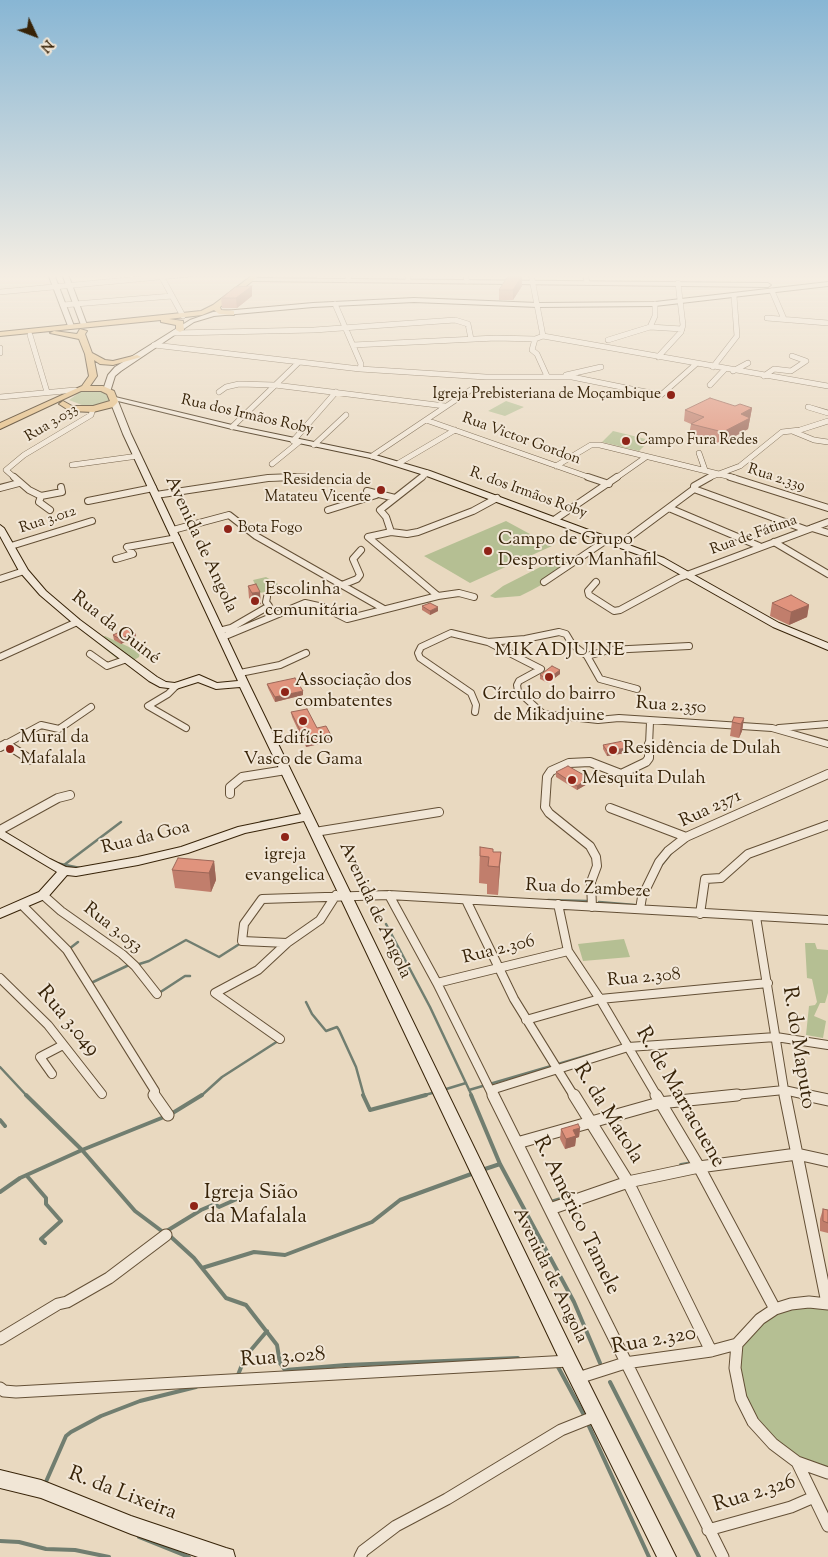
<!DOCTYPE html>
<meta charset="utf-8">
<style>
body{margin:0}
#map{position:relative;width:828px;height:1557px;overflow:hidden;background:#e9d9c0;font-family:"Sorts Mill Goudy",serif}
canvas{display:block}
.north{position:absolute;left:10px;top:10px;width:50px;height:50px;-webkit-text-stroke:4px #f1e6d6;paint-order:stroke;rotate:133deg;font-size:14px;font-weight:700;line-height:20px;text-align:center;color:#372308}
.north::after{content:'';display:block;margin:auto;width:18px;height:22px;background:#372308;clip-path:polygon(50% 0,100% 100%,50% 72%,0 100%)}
</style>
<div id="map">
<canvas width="828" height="1557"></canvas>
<div class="north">N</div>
</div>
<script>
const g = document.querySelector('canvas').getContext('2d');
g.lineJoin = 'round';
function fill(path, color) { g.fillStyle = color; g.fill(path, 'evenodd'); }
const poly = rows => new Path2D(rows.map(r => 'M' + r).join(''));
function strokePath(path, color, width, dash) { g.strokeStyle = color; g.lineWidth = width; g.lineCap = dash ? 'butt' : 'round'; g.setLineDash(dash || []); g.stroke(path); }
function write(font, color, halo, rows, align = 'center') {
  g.font = font + ' "Sorts Mill Goudy",serif'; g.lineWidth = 4; g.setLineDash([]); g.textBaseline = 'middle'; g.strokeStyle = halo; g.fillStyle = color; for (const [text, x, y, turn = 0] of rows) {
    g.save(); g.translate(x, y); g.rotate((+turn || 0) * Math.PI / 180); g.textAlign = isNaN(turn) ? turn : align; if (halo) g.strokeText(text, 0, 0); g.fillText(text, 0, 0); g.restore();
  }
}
const green = poly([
 [91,390,103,391,111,401,107,405,87,407,69,400,80,392],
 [506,401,524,407,505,416,488,411],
 [613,431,650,440,639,451,602,442],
 [506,521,552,546,470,583,424,556],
 [567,557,577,561,570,569,532,590,520,596,495,598,490,596,503,586,552,561],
 [266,577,278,584,278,588,273,591,259,593,253,580],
 [105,636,140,652,139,657,129,663,120,661,95,641],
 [624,939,630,957,583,961,578,944],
 [805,943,815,943,817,949,828,950,828,993,825,1003,820,1003,814,1016,826,1021,823,1038,806,1035,809,1006,815,1005,817,1002,812,979,807,978],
 [828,1306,828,1469,799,1459,775,1442,757,1421,744,1397,738,1369,740,1346,763,1321,776,1313,793,1307]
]);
const streamFar1 = poly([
 [261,822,272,820],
 [56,863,80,868],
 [64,865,121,822],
 [660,867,672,852],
 [548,900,587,901],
 [599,902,635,905],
 [386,924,430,1007,472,1096],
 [69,949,78,942],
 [136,965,149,961,186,940,219,957,241,943],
 [91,983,131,964],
 [159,993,185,976,190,976],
 [306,1002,312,1014,326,1031,337,1027,339,1030,356,1067,364,1096],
 [0,1067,27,1096],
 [443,1090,466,1083],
 [469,1090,606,1050],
 [201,1096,222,1077,278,1041],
 [421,1096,436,1092]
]);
const stream = poly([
 [26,1095,82,1150,164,1117],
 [363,1095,370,1110,426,1095],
 [471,1095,500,1164,574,1302,600,1363],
 [171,1114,202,1095],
 [0,1120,5,1126],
 [681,1165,693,1163],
 [482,1170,500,1164],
 [27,1176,46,1198,46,1204,61,1221,41,1239,45,1243],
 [0,1192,20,1178,82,1150,135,1211,163,1232],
 [551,1202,574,1195],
 [165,1232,201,1210,215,1204,219,1207,239,1198],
 [170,1236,194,1258,226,1298,246,1305,277,1345,280,1363,285,1370,346,1365,518,1358],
 [202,1268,254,1252,285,1255,372,1222,400,1200,474,1173],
 [557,1365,585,1417],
 [238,1375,245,1357,267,1331],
 [610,1382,699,1557],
 [587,1422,649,1557],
 [45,1484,66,1436,71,1432,101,1416,140,1401,196,1387],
 [139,1537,189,1557],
 [0,1541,19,1542,46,1549,75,1550,109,1557]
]);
const streetFar3 = poly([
 [160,274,183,316],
 [408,274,408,280],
 [465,274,467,281],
 [531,274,543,336],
 [585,274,587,282],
 [348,280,349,274],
 [772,291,784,319],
 [0,292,191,274],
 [335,304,361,364,360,369],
 [63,305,172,296],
 [767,318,828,323],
 [650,327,655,316,655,304],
 [174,333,314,330,455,320,468,324,471,339],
 [30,335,47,392],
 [535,339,532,350,537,354,547,376],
 [608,340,650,327,682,329],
 [154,345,360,369,486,377,572,377,661,395,696,364],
 [353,345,496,338,535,339,543,336,828,386],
 [0,348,0,353],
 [658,357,681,332,683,325,678,283],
 [713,367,737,336,734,296],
 [733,371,748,363],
 [566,375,601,367],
 [764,376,774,369,791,371,806,361,792,356],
 [710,385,725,369],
 [219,392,226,387,239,384,275,385,445,406],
 [0,397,75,390],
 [808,407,828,413],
 [426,420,591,478],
 [232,427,298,363],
 [792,431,814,440,828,442],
 [293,441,336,392],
 [314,445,346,415],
 [699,453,705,470],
 [372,456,472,389],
 [399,463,455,430],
 [272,464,299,442],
 [72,465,138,456],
 [556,466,591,445,600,445,735,478],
 [15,478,6,470,24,455,91,415,93,409],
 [271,478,305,476],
 [421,478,427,473],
 [616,478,646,457],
 [708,478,740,466,782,432,800,430,828,421]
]);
const streetFar2 = poly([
 [14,477,29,490,41,496,62,492,61,487],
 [588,477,609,484],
 [730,477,828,508],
 [0,488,19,483],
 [694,489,807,530],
 [367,491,395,498],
 [156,495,268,478,294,477],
 [41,496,39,502,50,510],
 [88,501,153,488],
 [669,508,759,546],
 [328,510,376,495],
 [554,520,617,477],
 [812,528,828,533],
 [173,530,229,515,256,536,384,609],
 [391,532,386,517,380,510,422,477],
 [774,542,828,574],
 [620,544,694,489,694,486,710,477],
 [11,546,92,521],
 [116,559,133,554,127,547,177,538],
 [0,579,24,571],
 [544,582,608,539],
 [596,582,588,591,589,595,614,611,620,610,679,578,828,522],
 [342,585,357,579,360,575,353,559,361,550],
 [438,596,459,593,474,597],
 [219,631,231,628,269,606,266,602,267,597],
 [223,637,305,603,323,607,347,619,438,596,368,537,391,532,407,534,418,532,473,511,497,498],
 [488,642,541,669,519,681,517,685,518,691,543,714,598,720,619,718,772,728,828,744],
 [90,654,107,666,127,659],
 [587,656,609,650,689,646],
 [0,657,77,622],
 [240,673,280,665,306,653],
 [176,686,168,694,148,706,186,728],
 [475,712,476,705,471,693,420,658,418,653,421,647,451,633,488,642,525,639,559,632,566,634,572,644,587,656,600,679,637,689],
 [779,728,828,724],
 [4,745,41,725,59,729,91,707],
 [649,745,650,722]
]);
const streetFar1 = poly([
 [6,744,31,760],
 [0,747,6,744],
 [230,794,230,787,242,777,286,770],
 [610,808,686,837],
 [0,830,58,798,70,795],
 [315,832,439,812],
 [43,895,61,911,122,954,135,966,157,994],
 [389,895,437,983,493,1096],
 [466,900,514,999,574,1096],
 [558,904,568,951,600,999,657,1096],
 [22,905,67,950,155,1091,154,1096],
 [592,907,591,882,597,866,596,857,590,846,549,813,545,807,547,777,551,771,569,763,590,762,621,774,646,762,649,758,649,744],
 [640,909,642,897,659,862,668,851,686,837,828,774],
 [700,914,705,879,721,878,748,854,828,825],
 [756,917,785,1096],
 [287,943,242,941,244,924,262,899,389,895,828,920],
 [0,978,48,1025,102,1094],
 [437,983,568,951],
 [526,1020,600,999,768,983],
 [280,1039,215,993,258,970,287,943,320,920,336,895],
 [52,1074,40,1057,63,1045],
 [491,1090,628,1047,776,1037,828,1045],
 [725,1096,784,1090,811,1096]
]);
const street = poly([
 [154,1095,168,1115],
 [493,1095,723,1557],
 [574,1095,628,1182,711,1351],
 [656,1095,699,1167,775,1309],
 [785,1095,827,1303],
 [805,1095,828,1100],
 [517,1143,659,1103,737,1095],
 [550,1209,628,1182,699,1167,797,1154,828,1161],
 [828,1304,809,1302,791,1304,775,1309,760,1319,737,1344,735,1368,741,1398,753,1422,773,1444,797,1462,828,1473],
 [0,1339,58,1304,67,1302,109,1278,166,1235],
 [578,1378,625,1363,711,1351,737,1344],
 [0,1388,4,1391,16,1392,569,1361],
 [797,1462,828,1526],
 [708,1530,791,1507,814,1497],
 [360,1557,363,1551,396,1526,447,1499,561,1430,596,1416]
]);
const secondary = poly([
 [48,274,54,274,74,326,73,327,68,326,48,274],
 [62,274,68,274,87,325,86,326,81,325,62,274],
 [250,278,768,283,771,285,768,287,252,281,249,279,250,278],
 [828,282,828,286,655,306,538,307,414,302,313,307,214,316,194,322,121,371,115,376,110,392,103,390,108,375,115,367,190,320,213,312,313,303,414,298,538,303,655,302,828,282],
 [111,396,232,425,372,454,430,471,664,558,779,623,828,643,828,650,773,627,658,562,424,475,370,458,232,429,118,401,131,434,249,684,575,1355,676,1557,657,1557,563,1367,304,821,245,833,188,853,138,865,76,876,67,875,47,898,0,918,0,909,39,892,57,872,0,838,0,829,50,859,66,867,76,868,138,857,181,847,238,827,301,814,240,687,216,689,198,682,176,689,160,687,149,681,74,624,40,595,19,571,0,536,0,525,4,528,28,570,46,591,80,620,157,677,166,682,175,683,199,675,217,683,238,681,123,434,110,401,111,396],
 [0,1470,41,1480,131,1516,226,1548,233,1550,235,1557,198,1557,131,1534,41,1498,0,1488,0,1470]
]);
const primary = poly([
 [254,274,261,274,220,307,221,310,234,311,234,315,219,314,214,310,202,315,169,319,183,321,184,330,180,332,176,330,176,325,161,322,161,320,0,336,0,332,201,311,213,305,254,274],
 [80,329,87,331,85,334,92,353,105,360,113,361,137,355,141,357,113,365,100,364,94,360,97,376,90,386,103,386,114,391,118,401,117,403,113,407,93,412,70,411,59,404,63,401,72,406,93,406,110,401,107,394,101,391,81,391,0,429,0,423,82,386,89,376,85,354,79,339,50,333,54,331,77,334,80,329]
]);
const wall = poly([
 [522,276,522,286,513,300,499,300,499,290],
 [252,286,252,296,237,308,222,308,221,298],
 [735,406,752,408,748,429,721,444,689,435,691,424,684,421,685,410],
 [248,586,261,604,253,605,249,598],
 [772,603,809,605,807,617,789,625,770,616],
 [422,606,438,611,430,615,422,610],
 [135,632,136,636,121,644,114,640,113,635],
 [560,670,560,674,548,683,540,679,540,675],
 [267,684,303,695,275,702,268,688],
 [291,712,332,737,332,741,306,747,292,717],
 [744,718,742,731,739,738,730,736,732,722],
 [603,745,632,752,607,756,603,749],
 [556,772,589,783,577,790,556,777],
 [480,847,493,852,501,852,498,895,487,894,487,884,479,883],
 [214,861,216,880,211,892,175,888,172,870],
 [580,1128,579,1137,576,1138,575,1146,565,1149,560,1139,561,1129],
 [823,1209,828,1210,828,1233,820,1231,820,1219]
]);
const shadedWall = poly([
 [522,276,522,286,513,300,513,290],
 [252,286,252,296,237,308,236,298],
 [752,408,748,429,721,444,723,432,741,414],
 [260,592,261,604,253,605,252,593],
 [809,605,807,617,789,625,791,612],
 [438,607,438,611,430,615,430,611],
 [135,632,136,636,121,644,120,639],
 [560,670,560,674,548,683,548,679],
 [303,691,303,695,275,702,275,697],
 [744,718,742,731,739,738,741,724],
 [332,737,332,741,306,747,306,742],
 [633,747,632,752,607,756,607,751],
 [589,778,589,783,577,790,577,786],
 [501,852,499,880,498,895,499,867],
 [214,861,216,880,211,892,209,873],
 [580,1128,579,1137,576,1138,575,1146,565,1149,566,1139,573,1130]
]);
const building = poly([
 [508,276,522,276,513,290,499,290,508,276],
 [252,286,236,298,222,298,235,287,252,286],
 [710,398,735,406,740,404,752,408,741,414,750,418,723,432,691,424,704,417,685,410,710,398],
 [256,584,260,592,252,593,248,586,256,584],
 [791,595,809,605,791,612,772,603,791,595],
 [430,603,438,607,430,611,422,606,430,603],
 [128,628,135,632,120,639,113,635,128,628],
 [552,666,560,670,548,679,540,675,552,666],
 [295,678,303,691,275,697,267,684,295,678],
 [307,709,317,728,326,726,332,737,306,742,291,712,307,709],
 [734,717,744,718,741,724,732,722,734,717],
 [628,740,633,747,607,751,603,745,628,740],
 [568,766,589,778,577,786,556,772,568,766],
 [480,847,493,849,493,852,501,852,499,867,488,866,489,857,480,856,480,847],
 [178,858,214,861,209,873,172,870,178,858],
 [578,1124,580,1128,573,1130,576,1136,566,1139,561,1129,578,1124],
 [823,1209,828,1210,828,1223,823,1221,823,1209]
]);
const markers = [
 [671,395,5,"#8f2418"],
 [626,441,5,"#8f2418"],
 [381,490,5,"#8f2418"],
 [228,529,5,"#8f2418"],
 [488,551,5,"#8f2418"],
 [255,601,5,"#8f2418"],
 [549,677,5,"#8f2418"],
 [285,692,5,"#8f2418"],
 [303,721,5,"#8f2418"],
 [10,749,5,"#8f2418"],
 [613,750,5,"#8f2418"],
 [572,780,5,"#8f2418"],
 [285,837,5,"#8f2418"],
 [194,1206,5,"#8f2418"]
];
const farPoinames = [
 ["Igreja Prebisteriana de Moçambique",661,395],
 ["Campo Fura Redes",636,441,"left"],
 ["Residencia de",371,481],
 ["Matateu Vicente",371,498],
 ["Bota Fogo",238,529,"left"]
];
const farStreetnames = [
 ["Rua dos Irmãos Roby",247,416,13],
 ["Rua 3.033",52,424,-31],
 ["Rua Victor Gordon",521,440,20],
 ["Rua 2.339",776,479,18],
 ["R. dos Irmãos Roby",528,494,20],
 ["Rua 3.012",48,521,-18],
 ["Rua de Fátima",754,536,-20]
];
const poiNames = [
 ["Campo de Grupo",498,541],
 ["Desportivo Manhafil",498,562],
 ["Escolinha",265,591],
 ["comunitária",265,612],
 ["Associação dos",295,682],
 ["combatentes",295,703],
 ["Círculo do bairro",549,696,"center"],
 ["de Mikadjuine",549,717,"center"],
 ["Mural da",20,739],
 ["Mafalala",20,760],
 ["Edifício",303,740,"center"],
 ["Vasco de Gama",303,761,"center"],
 ["Residência de Dulah",623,750],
 ["Mesquita Dulah",582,780],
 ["igreja",285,856,"center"],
 ["evangelica",285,877,"center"]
];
const streetNames = [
 ["Avenida de Angola",200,545,65],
 ["Rua da Guiné",115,629,38],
 ["Rua 2.350",671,707,4],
 ["Rua 2371",711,810,-25],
 ["Rua da Goa",146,839,-14],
 ["Rua do Zambeze",588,890,3],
 ["Avenida de Angola",374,911,65],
 ["Rua 3.053",112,929,38],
 ["Rua 2.306",499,951,-14],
 ["Rua 2.308",644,979,-5],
 ["Avenida de Angola",549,1276,64]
];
const neighbourhoodNames = [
 ["MIKADJUINE",560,652]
];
const nearStreetnames = [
 ["Rua 3.049",67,1022,50],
 ["R. do Maputo",797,1048,81],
 ["R. de Marracuene",679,1098,60],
 ["R. da Matola",607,1114,58],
 ["R. Américo Tamele",575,1216,64],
 ["Rua 2.320",654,1342,-10],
 ["Rua 3.028",283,1359,-4],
 ["R. da Lixeira",122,1495,21],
 ["Rua 2.326",755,1495,-17]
];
const nearPoinames = [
 ["Igreja Sião",204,1194],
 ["da Mafalala",204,1218]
];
fill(green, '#b5bf93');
strokePath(streamFar1, '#717e70', 2.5);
strokePath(stream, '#717e70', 4);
strokePath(streetFar3, '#645036', 6);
strokePath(streetFar2, '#645036', 8);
strokePath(streetFar1, '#645036', 10);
strokePath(street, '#645036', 13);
strokePath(secondary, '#372308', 2);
strokePath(primary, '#372308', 2);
strokePath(streetFar3, '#f1e6d6', 5);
strokePath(streetFar2, '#f1e6d6', 6);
strokePath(streetFar1, '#f1e6d6', 8);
strokePath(street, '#f1e6d6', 11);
fill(secondary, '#f1e6d6');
fill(primary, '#e4bc80');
fill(wall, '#c17e6c');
fill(shadedWall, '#9d6758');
fill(building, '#e0937d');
strokePath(building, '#9d6758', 1);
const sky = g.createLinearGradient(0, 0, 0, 492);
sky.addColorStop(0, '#88b6d4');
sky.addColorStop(0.56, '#f5eee3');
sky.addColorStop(1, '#f5eee300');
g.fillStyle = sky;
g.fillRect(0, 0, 828, 492);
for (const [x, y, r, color] of markers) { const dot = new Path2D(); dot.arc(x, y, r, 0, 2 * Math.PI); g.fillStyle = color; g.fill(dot); strokePath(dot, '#f1e6d6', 2); }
write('15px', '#372308', '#f1e6d6', farPoinames, 'right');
write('15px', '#372308', '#f1e6d6', farStreetnames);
write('18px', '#372308', '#f1e6d6', poiNames, 'left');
write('18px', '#372308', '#f1e6d6', streetNames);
g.letterSpacing = '1px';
write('19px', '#372308', '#f1e6d6', neighbourhoodNames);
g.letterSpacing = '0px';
write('21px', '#372308', '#f1e6d6', nearStreetnames);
write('21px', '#372308', '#f1e6d6', nearPoinames, 'left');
</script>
